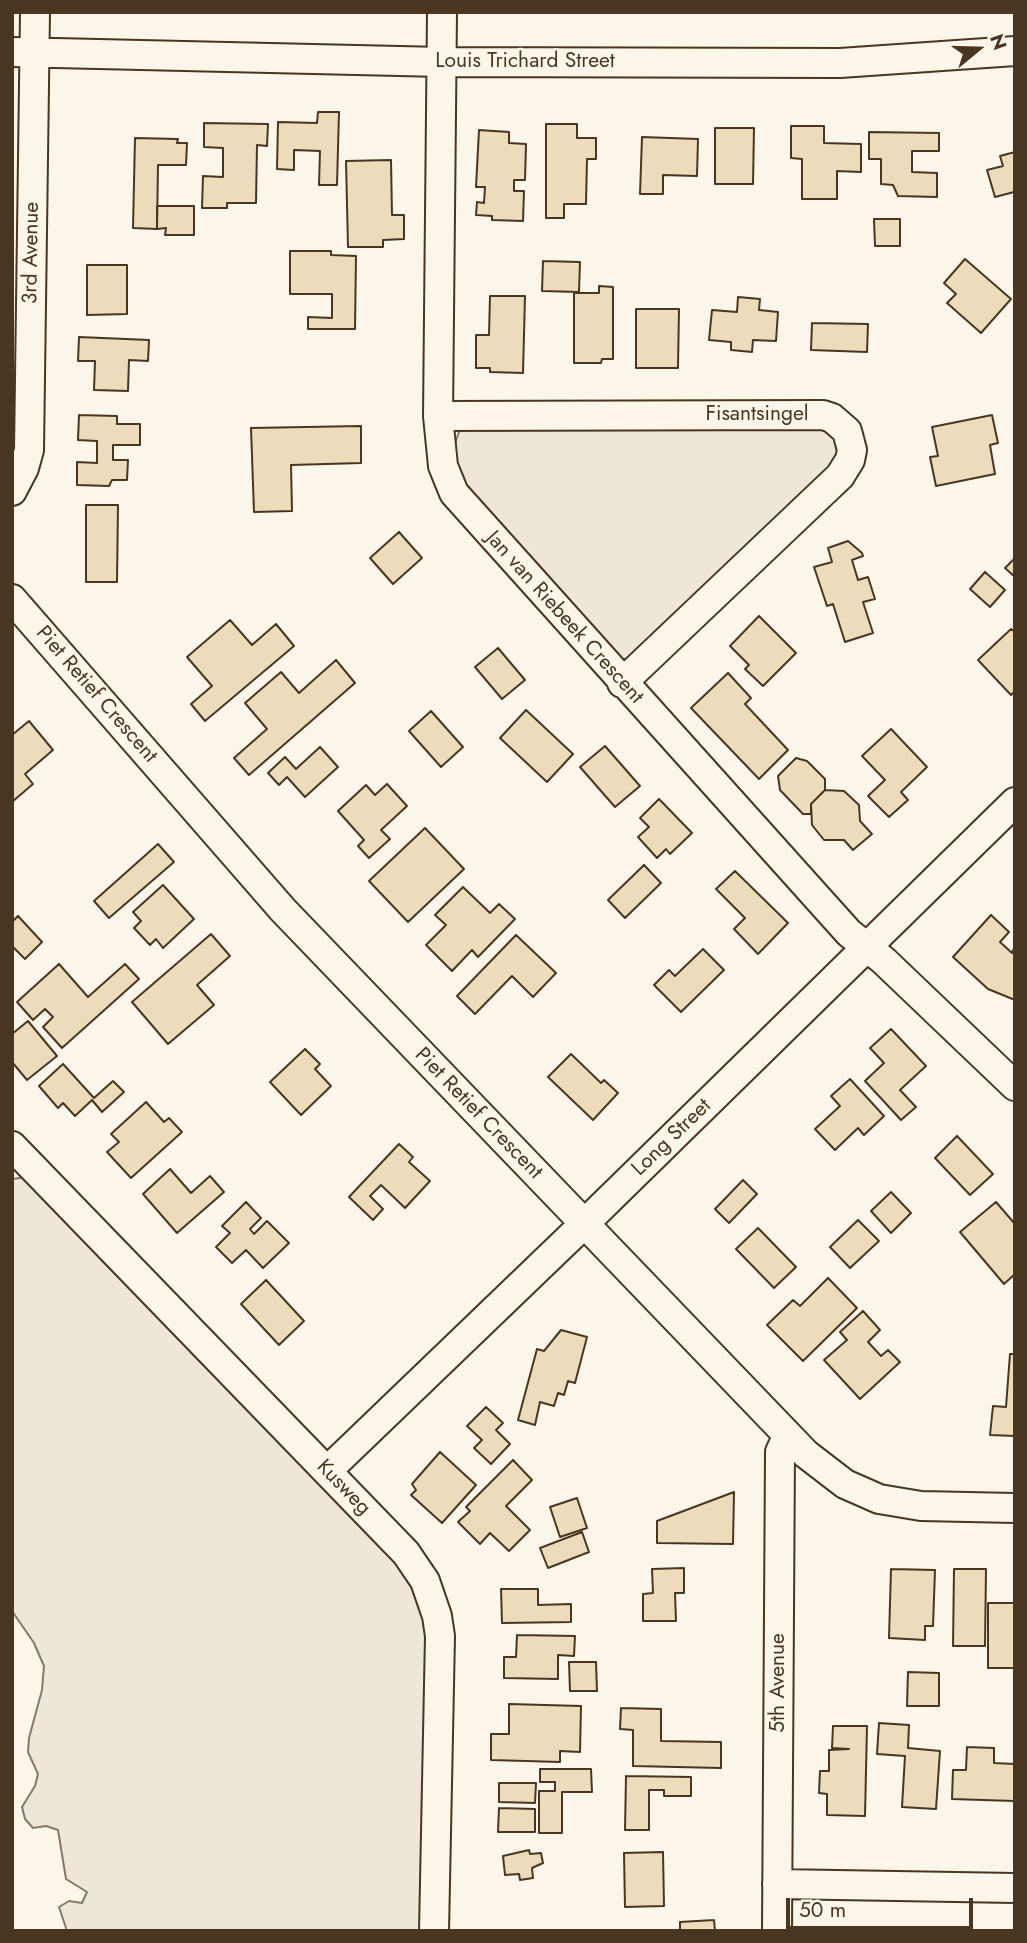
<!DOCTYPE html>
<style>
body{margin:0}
#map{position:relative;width:1027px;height:1943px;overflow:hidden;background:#fbf6e9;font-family:Jost,sans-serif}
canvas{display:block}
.frame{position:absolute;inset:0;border:14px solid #4a3520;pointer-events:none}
.north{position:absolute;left:943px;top:14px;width:70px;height:70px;-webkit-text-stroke:5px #fbf6e9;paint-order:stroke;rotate:71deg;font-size:19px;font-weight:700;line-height:28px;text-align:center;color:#4a3520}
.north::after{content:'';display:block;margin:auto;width:24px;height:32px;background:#4a3520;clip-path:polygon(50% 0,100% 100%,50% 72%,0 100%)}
.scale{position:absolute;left:786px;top:1898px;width:187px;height:32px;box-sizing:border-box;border:4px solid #4a3520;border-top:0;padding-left:9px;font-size:21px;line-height:24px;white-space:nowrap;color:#4a3520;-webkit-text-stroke:5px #fbf6e9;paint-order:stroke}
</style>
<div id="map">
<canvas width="1027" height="1943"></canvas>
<div class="frame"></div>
<div class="north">N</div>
<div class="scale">50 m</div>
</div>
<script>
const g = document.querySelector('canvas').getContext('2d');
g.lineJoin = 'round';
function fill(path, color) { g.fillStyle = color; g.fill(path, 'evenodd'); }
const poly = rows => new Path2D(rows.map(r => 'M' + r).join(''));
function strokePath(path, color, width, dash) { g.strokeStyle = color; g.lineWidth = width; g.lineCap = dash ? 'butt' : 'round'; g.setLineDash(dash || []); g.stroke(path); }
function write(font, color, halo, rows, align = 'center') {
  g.font = font + ' Jost,sans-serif'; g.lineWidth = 5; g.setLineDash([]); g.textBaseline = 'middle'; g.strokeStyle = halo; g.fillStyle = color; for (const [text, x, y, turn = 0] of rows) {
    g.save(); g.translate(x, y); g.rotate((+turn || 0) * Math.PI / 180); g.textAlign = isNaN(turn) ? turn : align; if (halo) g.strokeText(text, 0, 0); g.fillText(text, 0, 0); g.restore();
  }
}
const green = poly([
 [467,426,831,426,843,458,629,659,622,659,615,657,464,490,453,449,459,432,467,426],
 [28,1177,399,1560,416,1589,427,1628,423,1931,67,1931,59,1907,69,1901,82,1903,87,1892,66,1879,58,1830,46,1826,33,1828,25,1819,22,1807,35,1786,38,1774,28,1752,29,1738,42,1690,44,1666,34,1643,12,1611,12,1179,28,1177]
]);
const building = poly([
 [318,112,339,112,337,185,319,185,320,151,294,150,294,170,277,169,278,122,317,123,318,112],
 [204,123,268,124,267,146,257,145,256,203,227,203,227,208,202,208,203,176,223,177,223,148,204,147,204,123],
 [546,124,577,124,577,138,596,138,596,159,587,159,586,204,564,204,564,218,546,218,546,124],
 [791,126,824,126,824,143,861,144,861,172,837,171,837,199,802,199,802,159,791,158,791,126],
 [715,128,754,128,753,184,715,184,715,128],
 [479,130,509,132,509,143,526,144,525,180,514,180,514,191,524,191,523,221,492,220,492,216,476,215,477,202,484,203,485,187,476,187,479,130],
 [869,132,939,133,939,151,912,151,912,172,937,173,937,197,898,196,893,185,881,184,881,159,869,159,869,132],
 [642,137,698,139,697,176,663,175,663,194,640,194,642,137],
 [135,138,178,139,177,143,187,143,186,165,158,165,157,229,133,228,135,138],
 [1015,152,1015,195,1014,192,995,197,987,170,1003,166,1000,156,1015,152],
 [391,160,392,215,404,215,404,239,383,240,383,247,348,247,346,161,391,160],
 [157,206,194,206,194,235,165,235,166,228,157,229,157,206],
 [874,219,900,219,900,246,875,246,874,219],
 [290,251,331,251,331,255,356,256,355,329,308,329,308,317,332,318,332,294,290,294,290,251],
 [965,259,1011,299,981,333,947,303,956,294,944,283,965,259],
 [543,261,580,262,579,292,542,291,543,261],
 [87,265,127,265,127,314,87,315,87,265],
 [599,286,613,287,613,359,602,359,601,363,574,363,574,293,599,293,599,286],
 [490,296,525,296,523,373,490,372,490,368,476,368,476,335,489,335,490,296],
 [738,297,760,299,759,310,778,312,776,341,753,340,752,352,731,350,731,342,709,340,712,310,737,312,738,297],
 [636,309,679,309,678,368,636,368,636,309],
 [812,323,868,324,867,352,811,350,812,323],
 [79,337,149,340,148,361,129,360,128,391,94,390,95,361,78,361,79,337],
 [79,415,117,416,117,424,140,424,140,445,113,445,113,460,128,460,127,480,112,480,109,486,77,485,77,462,97,463,97,441,78,440,79,415],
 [992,415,998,443,990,445,995,474,936,486,930,457,938,456,932,427,992,415],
 [361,426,361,463,291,465,292,511,254,512,251,428,361,426],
 [86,505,118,505,117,582,86,582,86,505],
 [399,532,422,558,393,584,370,558,399,532],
 [848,541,862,553,863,556,852,560,858,580,868,577,875,599,863,602,873,633,845,642,833,604,827,606,814,567,832,562,828,548,848,541],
 [1015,558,1015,577,1005,568,1015,558],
 [985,572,1005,590,990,607,970,589,985,572],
 [759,616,796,653,763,686,745,669,749,665,730,646,759,616],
 [230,620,252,645,276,624,294,646,205,721,191,704,212,686,187,657,230,620],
 [1011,629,1015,632,1015,691,1011,695,978,660,1011,629],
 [498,648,525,680,502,699,475,667,498,648],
 [336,660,355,683,249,775,234,758,267,729,245,703,281,672,299,693,336,660],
 [728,673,751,698,745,704,788,750,759,779,691,708,728,673],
 [526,710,573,754,547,782,500,738,526,710],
 [431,711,463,747,441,767,409,731,431,711],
 [29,721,53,750,25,774,33,784,12,802,12,735,29,721],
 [891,729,927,767,901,792,908,800,889,817,868,796,885,780,862,756,891,729],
 [605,746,640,786,615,807,580,767,605,746],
 [320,747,338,767,305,797,287,777,279,785,268,773,285,757,296,769,320,747],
 [796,758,807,761,825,779,825,790,811,804,811,814,803,814,780,790,778,776,796,758],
 [387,784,407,806,381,830,390,839,369,858,358,846,364,840,338,811,366,785,375,795,387,784],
 [825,790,844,791,859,805,860,821,872,834,853,850,844,840,824,840,812,825,811,804,825,790],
 [659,799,692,833,670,854,666,849,657,858,638,837,649,827,640,818,659,799],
 [425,828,464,869,408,922,369,881,425,828],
 [158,844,174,862,109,918,94,901,158,844],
 [644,865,661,883,625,918,608,900,644,865],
 [735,871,788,923,758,954,734,929,745,918,716,889,735,871],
 [163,885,194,919,163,948,156,939,150,945,134,928,141,921,133,912,163,885],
 [463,887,490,913,499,904,515,919,478,957,472,950,452,971,426,945,446,925,435,915,463,887],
 [991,915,1009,932,1000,942,1012,953,1015,946,1015,1000,988,989,953,957,991,915],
 [18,916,42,942,25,959,12,946,12,922,18,916],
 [211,934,230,956,197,985,214,1005,168,1044,132,1002,211,934],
 [516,935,556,973,533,997,512,976,475,1014,457,996,516,935],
 [703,949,724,970,681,1012,654,985,669,970,675,976,703,949],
 [59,964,88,997,125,964,139,979,62,1048,43,1027,53,1017,45,1009,33,1020,17,1002,59,964],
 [28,1021,57,1056,27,1080,12,1062,12,1034,28,1021],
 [891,1029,926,1066,900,1090,916,1107,901,1120,865,1081,884,1063,870,1048,891,1029],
 [305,1049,320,1064,315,1069,331,1086,301,1115,270,1082,305,1049],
 [571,1054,601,1083,604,1080,618,1093,593,1120,548,1077,571,1054],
 [63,1064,94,1098,113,1081,124,1092,102,1112,92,1100,75,1116,63,1103,58,1108,39,1086,63,1064],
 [850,1079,884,1116,864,1135,858,1128,835,1150,815,1129,840,1106,831,1096,850,1079],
 [146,1102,164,1122,169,1118,182,1132,131,1178,107,1152,119,1142,111,1134,146,1102],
 [957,1136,993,1174,970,1195,935,1158,957,1136],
 [399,1144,413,1157,409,1162,430,1181,405,1208,381,1185,370,1196,383,1209,373,1220,349,1197,399,1144],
 [170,1169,191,1193,210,1176,224,1192,177,1233,143,1194,170,1169],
 [743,1180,757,1194,729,1223,715,1209,743,1180],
 [891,1192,911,1213,891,1233,871,1211,891,1192],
 [246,1202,261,1218,250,1229,254,1234,267,1221,289,1243,263,1268,246,1250,232,1263,216,1247,230,1233,222,1226,246,1202],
 [996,1202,1015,1224,1015,1274,1004,1284,960,1232,996,1202],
 [858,1220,879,1241,850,1268,830,1247,858,1220],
 [758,1228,796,1267,774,1288,736,1249,758,1228],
 [828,1278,857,1308,803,1361,767,1325,793,1300,800,1306,828,1278],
 [266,1280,304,1321,279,1345,241,1304,266,1280],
 [863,1311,880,1330,868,1342,881,1356,888,1350,900,1362,860,1399,824,1360,847,1340,840,1332,863,1311],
 [561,1330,587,1337,575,1383,568,1381,564,1395,558,1393,554,1406,540,1402,535,1425,518,1420,537,1349,544,1351,561,1330],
 [1010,1354,1015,1354,1015,1436,990,1435,993,1406,1006,1407,1010,1354],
 [486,1407,503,1423,496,1430,510,1444,491,1464,474,1448,482,1440,467,1426,486,1407],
 [440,1452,476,1485,442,1523,411,1495,416,1490,412,1484,440,1452],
 [513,1460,532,1480,506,1506,530,1530,509,1551,490,1533,480,1544,458,1522,470,1511,466,1507,513,1460],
 [734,1492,733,1544,657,1543,657,1521,734,1492],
 [577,1498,587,1528,560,1537,550,1507,577,1498],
 [582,1532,589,1552,548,1568,540,1548,582,1532],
 [684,1568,684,1593,675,1593,676,1621,643,1621,643,1594,653,1593,652,1569,684,1568],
 [891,1569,935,1570,933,1626,925,1626,925,1640,889,1638,891,1569],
 [954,1569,986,1569,985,1646,953,1646,954,1569],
 [501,1589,538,1589,538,1605,571,1604,571,1622,502,1623,501,1589],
 [988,1603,1015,1603,1015,1668,988,1668,988,1603],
 [517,1635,575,1636,574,1656,558,1655,558,1679,504,1678,504,1657,516,1657,517,1635],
 [569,1662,596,1662,597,1691,570,1691,569,1662],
 [908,1672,939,1673,939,1706,907,1706,908,1672],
 [509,1704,581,1706,580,1752,560,1751,560,1762,491,1760,491,1734,509,1734,509,1704],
 [621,1708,661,1709,661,1741,721,1742,721,1768,633,1766,633,1730,620,1729,621,1708],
 [879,1723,909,1725,908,1748,940,1751,936,1809,902,1807,905,1756,877,1754,879,1723],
 [833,1726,867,1726,865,1816,827,1815,827,1794,819,1793,820,1771,829,1771,829,1750,849,1749,832,1748,833,1726],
 [967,1747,994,1748,994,1763,1015,1764,1014,1801,952,1799,953,1770,966,1770,967,1747],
 [540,1769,591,1769,592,1792,562,1792,562,1833,539,1833,539,1791,555,1791,555,1782,540,1782,540,1769],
 [626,1776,691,1777,691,1796,664,1796,664,1790,649,1790,649,1830,625,1830,626,1776],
 [499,1783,536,1783,535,1803,499,1802,499,1783],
 [499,1808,535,1809,535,1832,498,1832,499,1808],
 [529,1850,530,1854,541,1853,543,1863,532,1868,533,1878,520,1880,519,1874,505,1875,503,1856,529,1850],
 [663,1852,664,1906,625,1907,624,1853,663,1852],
 [714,1920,715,1931,680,1931,680,1922,714,1920],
 [832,1928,908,1930,908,1931,830,1931,832,1928]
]);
const minor = poly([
 [442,12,438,416,443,466,454,493,849,933,883,960,1015,1086],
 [12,52,442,62,840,63,1015,51],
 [438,416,823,415,832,418,847,431,852,450,850,460,840,476,622,683],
 [12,491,24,468,29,450,35,12],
 [12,599,283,910,806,1454,845,1484,879,1499,921,1506,1015,1508],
 [12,1146,406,1553,425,1581,437,1616,440,1636,434,1931],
 [327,1471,583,1225,1015,802],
 [777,1884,1015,1888],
 [777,1931,780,1452,787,1437]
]);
const streetNames = [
 ["Louis Trichard Street",525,62],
 ["3rd Avenue",32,253,-89],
 ["Fisantsingel",757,415],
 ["Jan van Riebeek Crescent",564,618,48],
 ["Piet Retief Crescent",96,695,49],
 ["Piet Retief Crescent",478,1114,46],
 ["Long Street",672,1138,-44],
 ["Kusweg",343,1488,46],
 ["5th Avenue",779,1683,-90]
];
fill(green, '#ede6d9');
strokePath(green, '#887966', 2);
fill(building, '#ecdcbc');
strokePath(building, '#4a3520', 2);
strokePath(minor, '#4a3520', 32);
strokePath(minor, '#fbf6e9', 28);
write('21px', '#4a3520', '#fbf6e9', streetNames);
</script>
